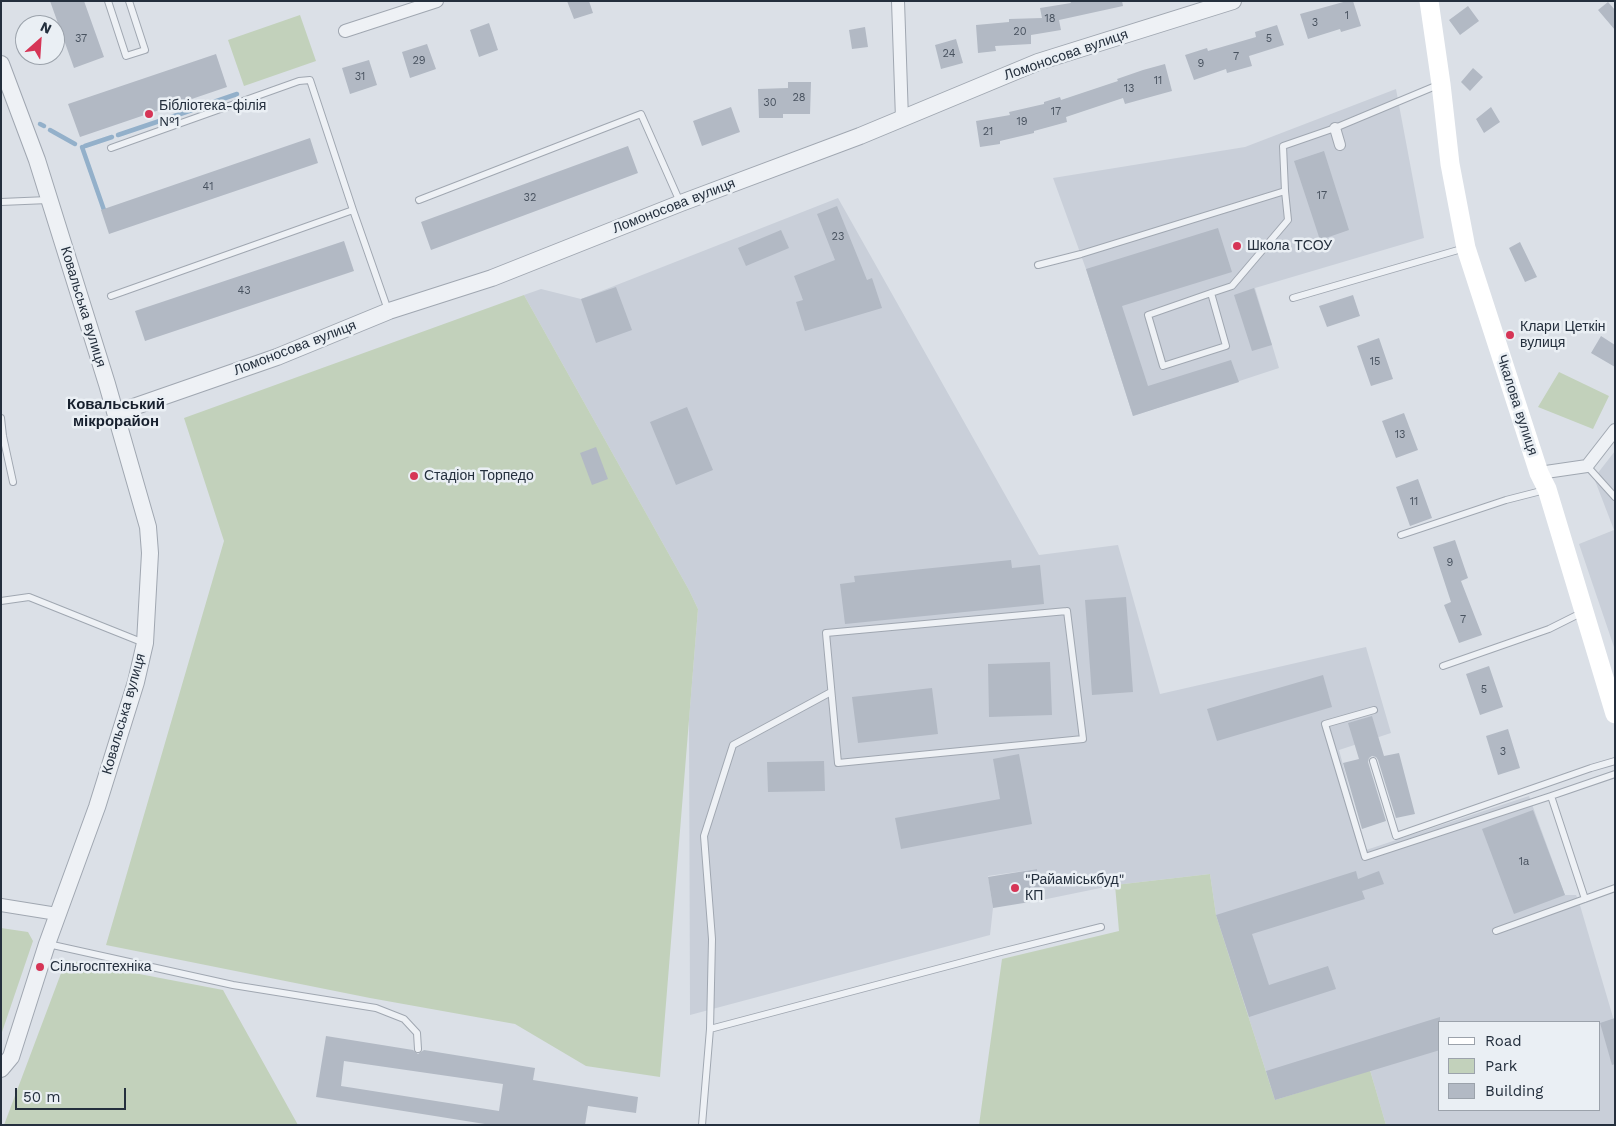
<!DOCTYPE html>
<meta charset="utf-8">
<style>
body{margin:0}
#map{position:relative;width:1616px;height:1126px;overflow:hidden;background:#dbe0e7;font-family:"Work Sans",sans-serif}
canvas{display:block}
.frame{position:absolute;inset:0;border:2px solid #242f3d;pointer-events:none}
.legend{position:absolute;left:1438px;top:1021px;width:162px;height:90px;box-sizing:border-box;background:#eaeff4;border:1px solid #9ba2ab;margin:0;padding:6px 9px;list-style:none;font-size:15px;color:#242f3d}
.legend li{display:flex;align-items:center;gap:10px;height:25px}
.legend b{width:25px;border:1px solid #9ba2ab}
.north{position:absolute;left:15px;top:15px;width:50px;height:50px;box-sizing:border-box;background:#eaeff4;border:1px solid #9ba2ab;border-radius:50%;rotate:26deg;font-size:14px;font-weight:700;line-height:20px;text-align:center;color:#242f3d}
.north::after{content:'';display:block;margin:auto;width:18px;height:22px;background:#d63556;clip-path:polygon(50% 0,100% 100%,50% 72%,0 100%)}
.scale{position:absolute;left:15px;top:1088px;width:111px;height:22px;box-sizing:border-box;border:2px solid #242f3d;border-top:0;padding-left:6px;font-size:15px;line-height:18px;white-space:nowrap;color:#242f3d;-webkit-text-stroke:4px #eaeff4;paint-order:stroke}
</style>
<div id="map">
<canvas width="1616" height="1126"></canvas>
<div class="frame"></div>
<ul class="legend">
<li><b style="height:6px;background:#fff"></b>Road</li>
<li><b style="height:14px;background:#c2d1bb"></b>Park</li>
<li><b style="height:14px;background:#b2b9c4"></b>Building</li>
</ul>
<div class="north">N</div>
<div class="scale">50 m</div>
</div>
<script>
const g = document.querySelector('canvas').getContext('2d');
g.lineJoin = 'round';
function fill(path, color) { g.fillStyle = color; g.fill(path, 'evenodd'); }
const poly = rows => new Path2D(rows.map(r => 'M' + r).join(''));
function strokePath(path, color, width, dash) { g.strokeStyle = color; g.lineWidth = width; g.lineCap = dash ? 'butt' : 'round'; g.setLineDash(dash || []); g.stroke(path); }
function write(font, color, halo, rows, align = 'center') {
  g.font = font + ' "Work Sans",sans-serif'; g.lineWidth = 5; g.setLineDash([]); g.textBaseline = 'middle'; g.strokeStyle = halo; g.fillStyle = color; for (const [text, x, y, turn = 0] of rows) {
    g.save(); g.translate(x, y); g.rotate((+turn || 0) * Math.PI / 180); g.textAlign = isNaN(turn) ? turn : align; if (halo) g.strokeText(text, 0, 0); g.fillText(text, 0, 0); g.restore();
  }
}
const built = poly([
 [1396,89,1424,238,1255,288,1279,368,1133,416,1086,269,1053,178,1245,147],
 [838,198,1039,555,1118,545,1160,694,1366,647,1391,733,1339,750,1366,850,1529,796,1565,895,1576,895,1579,902,1615,1024,1615,1125,1386,1125,1370,1070,1275,1100,1216,915,1210,874,1115,885,1042,900,1037,869,988,876,993,908,990,935,690,1015,689,719,698,609,689,590,524,295,541,289,581,299],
 [1440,1022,1600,1022,1600,1110,1440,1110],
 [1615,451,1615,650,1579,544,1614,530,1594,478]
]);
const green = poly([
 [300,15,316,61,244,86,228,40],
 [524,295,689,590,698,609,660,1077,586,1066,515,1024,370,998,106,945,224,541,184,418],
 [1559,372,1609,396,1593,429,1538,407],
 [1210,874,1216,915,1275,1100,1370,1070,1386,1125,979,1125,1002,959,1119,931,1115,885],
 [1,928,28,932,33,941,1,1035],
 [66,960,223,990,298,1125,4,1125]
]);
const stream = poly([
 [205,105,237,94],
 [40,124,44,126],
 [50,130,75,144],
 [118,135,198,108],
 [85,146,112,137],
 [82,147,104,210]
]);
const building = poly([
 [50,1,84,1,104,57,74,68],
 [567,1,589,1,593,13,574,19],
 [1070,1,1122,1,1123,6,1059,20,1061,30,1031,35,1031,44,995,46,996,51,978,53,976,25,1009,22,1009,19,1042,18,1040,8,1071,3],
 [1347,1,1353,1,1361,26,1341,32,1340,29,1308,39,1300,14],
 [1608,2,1615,10,1615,30,1598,10],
 [1468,6,1479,21,1460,35,1449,20],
 [489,23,498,50,479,57,470,30],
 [1277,25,1284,45,1249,56,1252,66,1227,73,1226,69,1194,80,1185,55,1207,48,1208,51,1256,37,1255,32],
 [865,27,868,47,852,49,849,30],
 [956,39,963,63,941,69,935,45],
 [427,44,436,69,410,78,402,52],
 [216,54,227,87,80,137,68,104],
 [369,60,377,85,350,94,342,68],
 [1165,64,1172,91,1125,104,1123,98,1066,117,1067,122,1034,131,1034,133,1000,141,1000,144,980,147,976,121,1010,115,1009,112,1044,104,1044,102,1060,97,1061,100,1118,81,1117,79,1143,70],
 [1473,68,1483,77,1470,91,1461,82],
 [788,82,811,82,810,114,783,114,783,118,759,118,758,89,788,88],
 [731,107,740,132,702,146,693,121],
 [1491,107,1500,122,1484,133,1476,119],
 [310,138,318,163,109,234,101,210],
 [628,146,638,173,431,250,421,222],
 [1324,151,1349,230,1320,240,1294,161],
 [837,206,867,280,872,278,882,308,805,331,796,302,803,300,794,276,835,260,817,214],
 [1218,228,1232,272,1122,306,1148,386,1231,360,1239,382,1133,416,1086,269],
 [781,230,789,248,746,266,738,248],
 [344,241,354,271,145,341,135,311],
 [1520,242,1537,277,1525,282,1509,248],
 [616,287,632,330,596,343,581,299],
 [1254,288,1272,345,1252,351,1234,295],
 [1353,295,1360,316,1327,327,1319,306],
 [1601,336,1615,345,1615,367,1591,353],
 [1379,338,1393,379,1371,386,1357,346],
 [687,407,713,470,676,485,650,422],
 [1404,413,1418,450,1396,458,1382,421],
 [596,447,608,479,592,485,580,453],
 [1418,479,1432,518,1410,526,1396,487],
 [1455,540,1468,578,1461,581,1482,635,1459,643,1444,605,1451,602,1433,547],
 [1011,560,1012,568,1040,565,1044,604,845,624,840,584,855,582,854,576],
 [1126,597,1133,692,1092,695,1085,600],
 [1050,662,1052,715,989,717,988,664],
 [1489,666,1503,707,1480,715,1466,674],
 [1323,675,1332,707,1217,741,1207,709],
 [932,688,938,734,858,743,852,697],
 [1372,716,1384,756,1399,753,1415,814,1396,818,1378,760,1376,757,1372,756,1369,758,1368,762,1386,821,1362,829,1343,763,1359,759,1348,723],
 [1508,729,1520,768,1498,775,1486,736],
 [1019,754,1032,824,901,849,895,818,1000,799,993,759],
 [824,761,825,791,768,792,767,762],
 [1533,810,1565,895,1514,914,1482,829],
 [1037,869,1042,900,993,908,988,877],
 [1356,871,1358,879,1379,871,1384,884,1362,891,1365,899,1252,934,1269,985,1328,966,1336,989,1249,1017,1216,915],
 [1440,1017,1440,1050,1275,1100,1266,1071],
 [1615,1018,1615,1064,1612,1065,1600,1023],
 [326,1036,413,1050,418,1054,424,1050,535,1068,533,1080,638,1097,636,1113,588,1106,585,1125,491,1125,316,1097],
 [344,1061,503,1084,499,1111,341,1086]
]);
const service = poly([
 [108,1,126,56,145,50,129,1],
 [111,148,299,81,310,80,353,210,388,310],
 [419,200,641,114,680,202],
 [1,202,48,200],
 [1038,265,1081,254,1285,191,1283,146,1335,128,1438,85],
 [1211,293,1226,346,1163,366,1148,315,1211,293,1232,286,1288,220,1285,191],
 [111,296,353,210],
 [1293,298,1465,248],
 [1,418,3,436,13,482],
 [1587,466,1615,497],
 [1401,535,1506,500,1545,490],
 [1,601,29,597,144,643],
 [1067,611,1083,739,838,763,826,633,1067,611],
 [1443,666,1549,629,1583,612],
 [1374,710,1325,724,1365,857,1551,796],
 [1373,761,1396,836,1591,768,1615,761],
 [1585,899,1551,796,1615,774],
 [1496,931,1615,888],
 [48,944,233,985,376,1008,404,1019,417,1033,418,1049],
 [710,1029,712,939,704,836,733,745,831,692],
 [702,1125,710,1029,997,953,1101,927]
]);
const pedestrian = poly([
 [1335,128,1340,145]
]);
const minor = poly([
 [898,1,902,119],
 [345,31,437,1],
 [1539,473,1587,466,1615,430],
 [1,905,57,914]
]);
const tertiary = poly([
 [1,64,37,160,107,384,148,527,150,553,145,643,136,682,97,807,47,944,11,1057,1,1069],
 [116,413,277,357,389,311,492,278,681,203,860,136,1038,62,1233,1]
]);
const secondary = poly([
 [1429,1,1441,84,1450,164,1466,248,1539,473,1547,489,1615,714]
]);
const markers = [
 [149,114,5,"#d63556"],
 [1237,246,5,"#d63556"],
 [1510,335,5,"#d63556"],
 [414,476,5,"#d63556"],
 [1015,888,5,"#d63556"],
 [40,967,5,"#d63556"]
];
const numberNames = [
 ["1",1347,16],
 ["18",1050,19],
 ["3",1315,23],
 ["20",1020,32],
 ["37",81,39],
 ["5",1269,39],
 ["24",949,54],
 ["7",1236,57],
 ["29",419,61],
 ["9",1201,64],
 ["31",360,77],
 ["11",1158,81],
 ["13",1129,89],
 ["28",799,98],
 ["30",770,103],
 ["17",1056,112],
 ["19",1022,122],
 ["21",988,132],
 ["41",208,187],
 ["17",1322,196],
 ["32",530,198],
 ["23",838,237],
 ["43",244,291],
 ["15",1375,362],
 ["13",1400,435],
 ["11",1414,502],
 ["9",1450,563],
 ["7",1463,620],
 ["5",1484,690],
 ["3",1503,752],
 ["1а",1524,862]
];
const streetNames = [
 ["Ломоносова вулиця",1066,55,-19],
 ["Ломоносова вулиця",674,206,-21],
 ["Ковальська вулиця",83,307,73],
 ["Ломоносова вулиця",295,348,-21],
 ["Чкалова вулиця",1517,405,72],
 ["Ковальська вулиця",124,714,-74]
];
const poiNames = [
 ["Бібліотека-філія",159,106],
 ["№1",159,122],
 ["Школа ТСОУ",1247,246],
 ["Клари Цеткін",1520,327],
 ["вулиця",1520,343],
 ["Стадіон Торпедо",424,476],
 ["\"Райаміськбуд\"",1025,880],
 ["КП",1025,896],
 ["Сільгосптехніка",50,967]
];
const neighbourhoodNames = [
 ["Ковальський",116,405],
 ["мікрорайон",116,422]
];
fill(built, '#c9cfd9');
fill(green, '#c2d1bb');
strokePath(stream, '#93b0ca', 4.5);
fill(building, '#b2b9c4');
strokePath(service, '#a0a7b1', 8);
strokePath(pedestrian, '#a0a7b1', 12);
strokePath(minor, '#a0a7b1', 14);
strokePath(tertiary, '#a0a7b1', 18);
strokePath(service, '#eef1f5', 6);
strokePath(pedestrian, '#eef1f5', 10);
strokePath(minor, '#eef1f5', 12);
strokePath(tertiary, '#eef1f5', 16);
strokePath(secondary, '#fff', 19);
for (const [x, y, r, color] of markers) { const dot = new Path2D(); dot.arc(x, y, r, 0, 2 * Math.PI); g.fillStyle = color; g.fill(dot); strokePath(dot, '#eaeff4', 2); }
write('11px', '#48525f', null, numberNames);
write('14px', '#242f3d', '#eaeff4', streetNames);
write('14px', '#242f3d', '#eaeff4', poiNames, 'left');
write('bold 15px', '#17202e', '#eaeff4', neighbourhoodNames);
</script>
